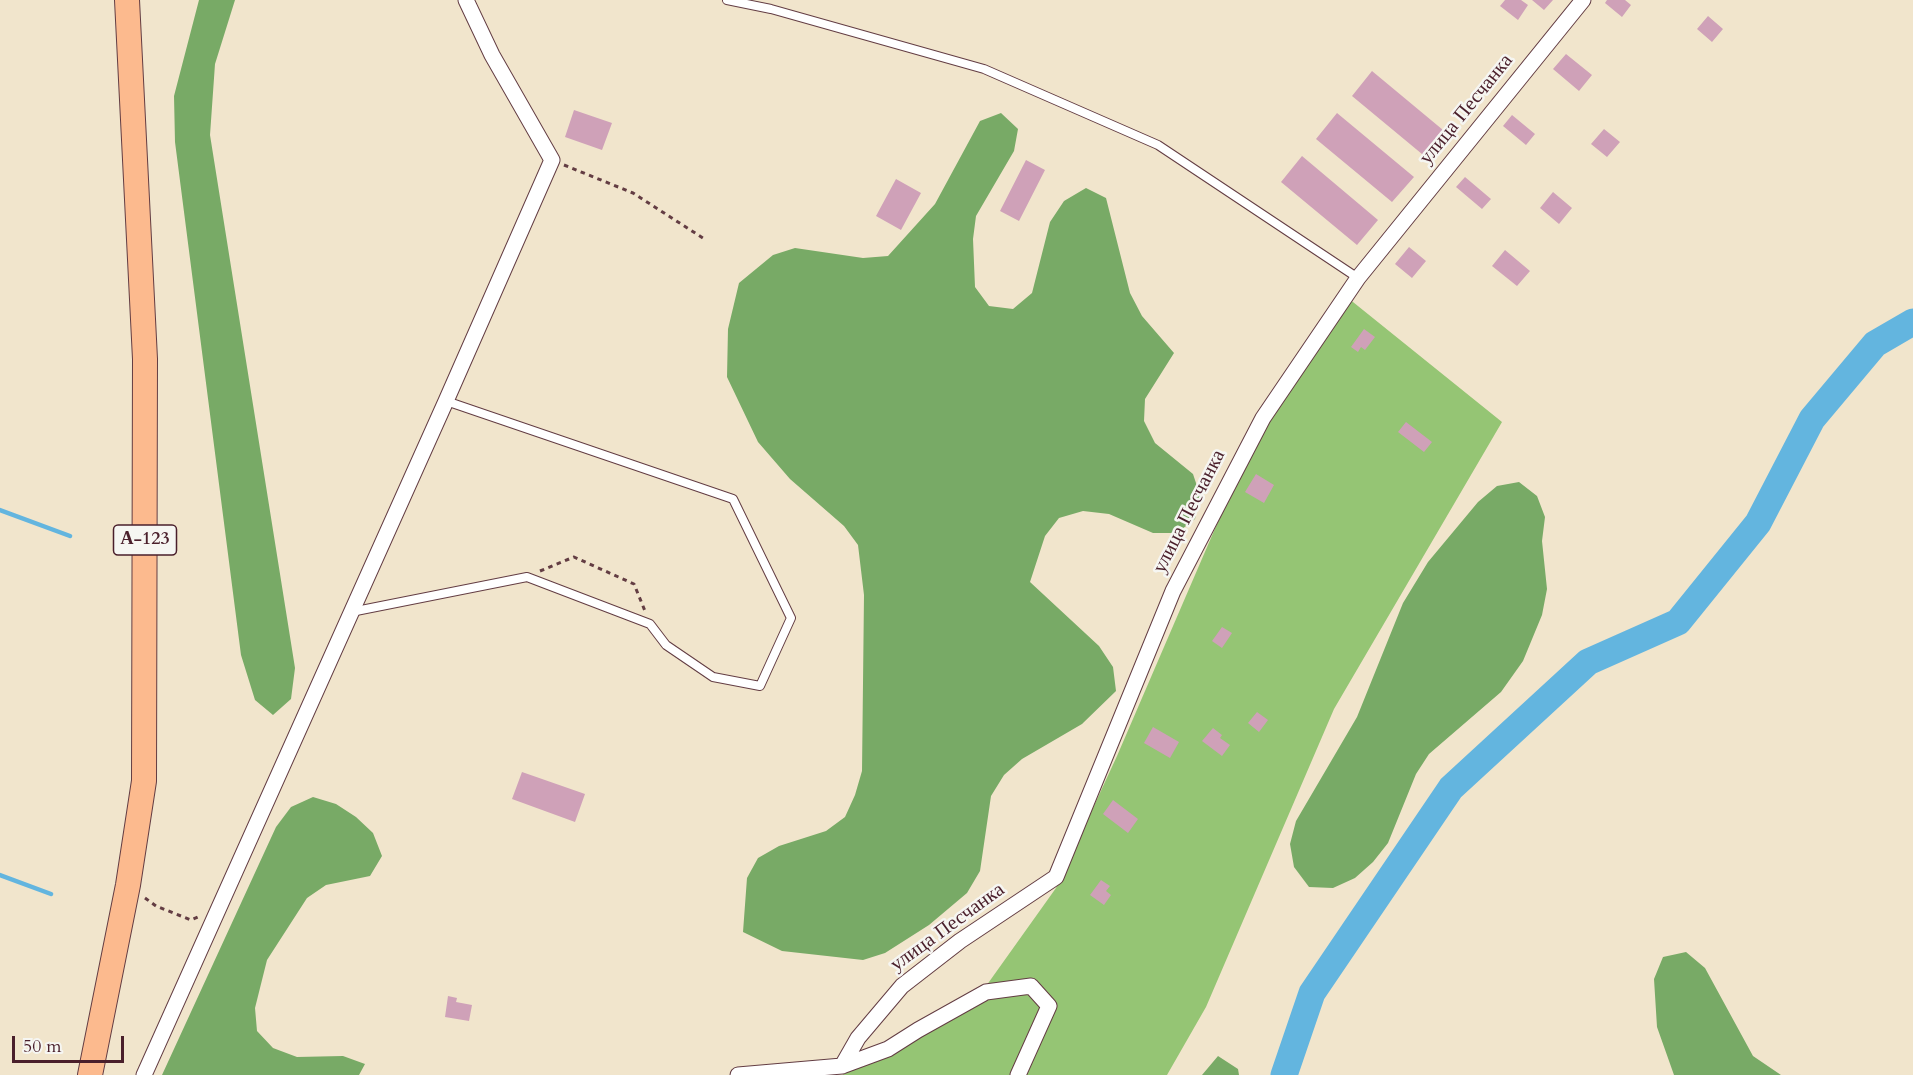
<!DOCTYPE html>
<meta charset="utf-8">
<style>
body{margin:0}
#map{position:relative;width:1913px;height:1075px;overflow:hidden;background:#f1e5cc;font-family:Cardo,serif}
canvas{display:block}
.scale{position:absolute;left:12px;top:1036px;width:112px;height:27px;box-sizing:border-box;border:3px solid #4a1f2b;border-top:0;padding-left:8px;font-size:18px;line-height:21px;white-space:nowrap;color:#4a1f2b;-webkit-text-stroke:4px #f6f6f2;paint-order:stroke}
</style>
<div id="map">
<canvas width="1913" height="1075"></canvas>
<div class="scale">50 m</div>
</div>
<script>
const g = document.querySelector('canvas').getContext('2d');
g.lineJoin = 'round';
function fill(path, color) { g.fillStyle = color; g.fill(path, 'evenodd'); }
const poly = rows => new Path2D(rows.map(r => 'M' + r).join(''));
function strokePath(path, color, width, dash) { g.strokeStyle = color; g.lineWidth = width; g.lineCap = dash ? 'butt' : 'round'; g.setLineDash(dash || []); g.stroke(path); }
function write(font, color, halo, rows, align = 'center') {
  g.font = font + ' Cardo,serif'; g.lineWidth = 5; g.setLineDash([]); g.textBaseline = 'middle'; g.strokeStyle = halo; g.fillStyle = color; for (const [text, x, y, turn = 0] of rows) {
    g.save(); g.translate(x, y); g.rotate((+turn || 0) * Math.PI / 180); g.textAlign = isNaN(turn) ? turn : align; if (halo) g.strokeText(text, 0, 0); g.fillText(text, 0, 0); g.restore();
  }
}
const green = poly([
 [1348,298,1502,422,1334,709,1206,1007,1167,1075,842,1075,901,1047,969,1010,1056,888,1117,756,1220,517,1285,390]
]);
const forest = poly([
 [199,0,235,0,215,64,210,135,295,668,291,699,273,715,255,700,241,655,175,142,174,96],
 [1001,113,1018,129,1014,151,976,216,973,239,975,287,989,306,1013,309,1032,293,1050,222,1064,201,1086,188,1106,198,1130,293,1142,316,1174,353,1145,399,1144,421,1155,443,1193,474,1200,495,1195,519,1177,533,1153,533,1109,514,1083,511,1059,518,1045,536,1030,582,1099,646,1113,667,1116,691,1082,724,1022,759,1004,775,991,796,980,871,967,893,929,925,885,953,863,960,782,951,743,932,747,878,758,858,779,846,826,831,845,817,855,795,862,771,864,595,858,545,844,526,790,479,758,442,727,377,728,329,739,283,773,255,795,248,863,258,888,256,935,204,980,121],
 [1519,482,1537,496,1545,517,1542,541,1547,589,1542,615,1523,661,1501,692,1429,754,1416,774,1388,843,1373,862,1355,878,1333,888,1309,887,1294,867,1290,844,1296,821,1357,717,1403,603,1428,562,1478,502,1497,486],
 [313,797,336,804,356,817,373,833,382,856,370,876,326,885,307,898,267,960,255,1008,257,1031,273,1048,297,1057,343,1056,365,1064,359,1075,162,1075,276,827,291,807],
 [1686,952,1705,968,1753,1056,1781,1075,1674,1075,1657,1027,1654,979,1663,957],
 [1218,1056,1238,1069,1239,1075,1202,1075]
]);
const stream = poly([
 [0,510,70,536],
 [0,875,51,894]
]);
const river = poly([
 [1284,1075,1312,993,1451,788,1588,662,1678,622,1758,523,1812,419,1875,344,1913,322]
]);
const building = poly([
 [1505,0,1521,0,1528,5,1518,20,1500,6],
 [1532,0,1553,0,1544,10],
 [1607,0,1625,0,1631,5,1622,17,1605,3],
 [1708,16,1723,29,1712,42,1697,29],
 [1566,54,1592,75,1579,91,1553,69],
 [1372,71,1449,135,1428,159,1352,96],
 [574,110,612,123,602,150,565,137],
 [1337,113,1414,177,1392,202,1316,139],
 [1512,115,1535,134,1526,145,1503,126],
 [1604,129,1620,142,1607,157,1591,144],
 [1302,156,1378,220,1357,245,1281,182],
 [1026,160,1045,170,1019,221,1000,211],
 [1465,177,1491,199,1482,209,1456,187],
 [896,179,921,193,901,230,876,216],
 [1553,192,1572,208,1559,224,1540,208],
 [1409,247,1426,261,1412,278,1395,264],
 [1505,250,1530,271,1517,286,1492,266],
 [1364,329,1375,337,1365,350,1361,347,1358,352,1351,347],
 [1406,422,1432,442,1424,452,1398,432],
 [1256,474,1274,485,1264,503,1245,492],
 [1222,627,1232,633,1222,648,1212,641],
 [1257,712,1268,720,1259,732,1248,723],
 [1153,727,1179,742,1170,758,1144,743],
 [1213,728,1222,735,1220,738,1230,745,1222,756,1202,741],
 [522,772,585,794,575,822,512,799],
 [1113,800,1138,819,1128,833,1103,814],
 [1101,880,1110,886,1106,891,1111,895,1104,905,1090,895],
 [448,996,457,998,456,1002,472,1005,469,1021,445,1017]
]);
const path = poly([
 [564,165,633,193,706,240],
 [540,571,574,557,634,584,645,611],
 [145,898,156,906,191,920,198,917]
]);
const service = poly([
 [727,0,771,9,984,69,1158,145,1358,278],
 [351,612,527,577,650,624,666,645,713,677,760,686,791,618,733,499,446,401]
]);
const minor = poly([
 [842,1066,888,1049,918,1030,986,992,1031,986,1049,1006,1018,1075],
 [144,1075,446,401,552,160,492,55,466,0],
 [738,1075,842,1066,858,1038,902,986,960,941,1056,877,1173,591,1263,418,1358,278,1583,0]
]);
const primary = poly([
 [90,1075,128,885,144,781,145,359,127,0]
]);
const shields = [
 [145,540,63]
];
const shieldNames = [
 ["А-123",145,540]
];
const streetNames = [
 ["улица Песчанка",1467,110,-51],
 ["улица Песчанка",1190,512,-63],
 ["улица Песчанка",948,928,-36]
];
fill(green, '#95c574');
fill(forest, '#78aa66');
strokePath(stream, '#63b5df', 4.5);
strokePath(river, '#63b5df', 27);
fill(building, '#cfa1b8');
strokePath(service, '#633d43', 10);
strokePath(minor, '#633d43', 17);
strokePath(primary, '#633d43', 26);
strokePath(path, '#633d43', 3, [4.5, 4.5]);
strokePath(service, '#fff', 8);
strokePath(minor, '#fff', 15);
strokePath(primary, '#fcba8e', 24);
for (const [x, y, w] of shields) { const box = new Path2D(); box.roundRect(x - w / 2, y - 15, w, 30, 4.5); g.fillStyle = '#f6f6f2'; g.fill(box); strokePath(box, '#4a1f2b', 1.5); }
write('bold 18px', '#4a1f2b', null, shieldNames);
write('20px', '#4a1f2b', '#f6f6f2', streetNames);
</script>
